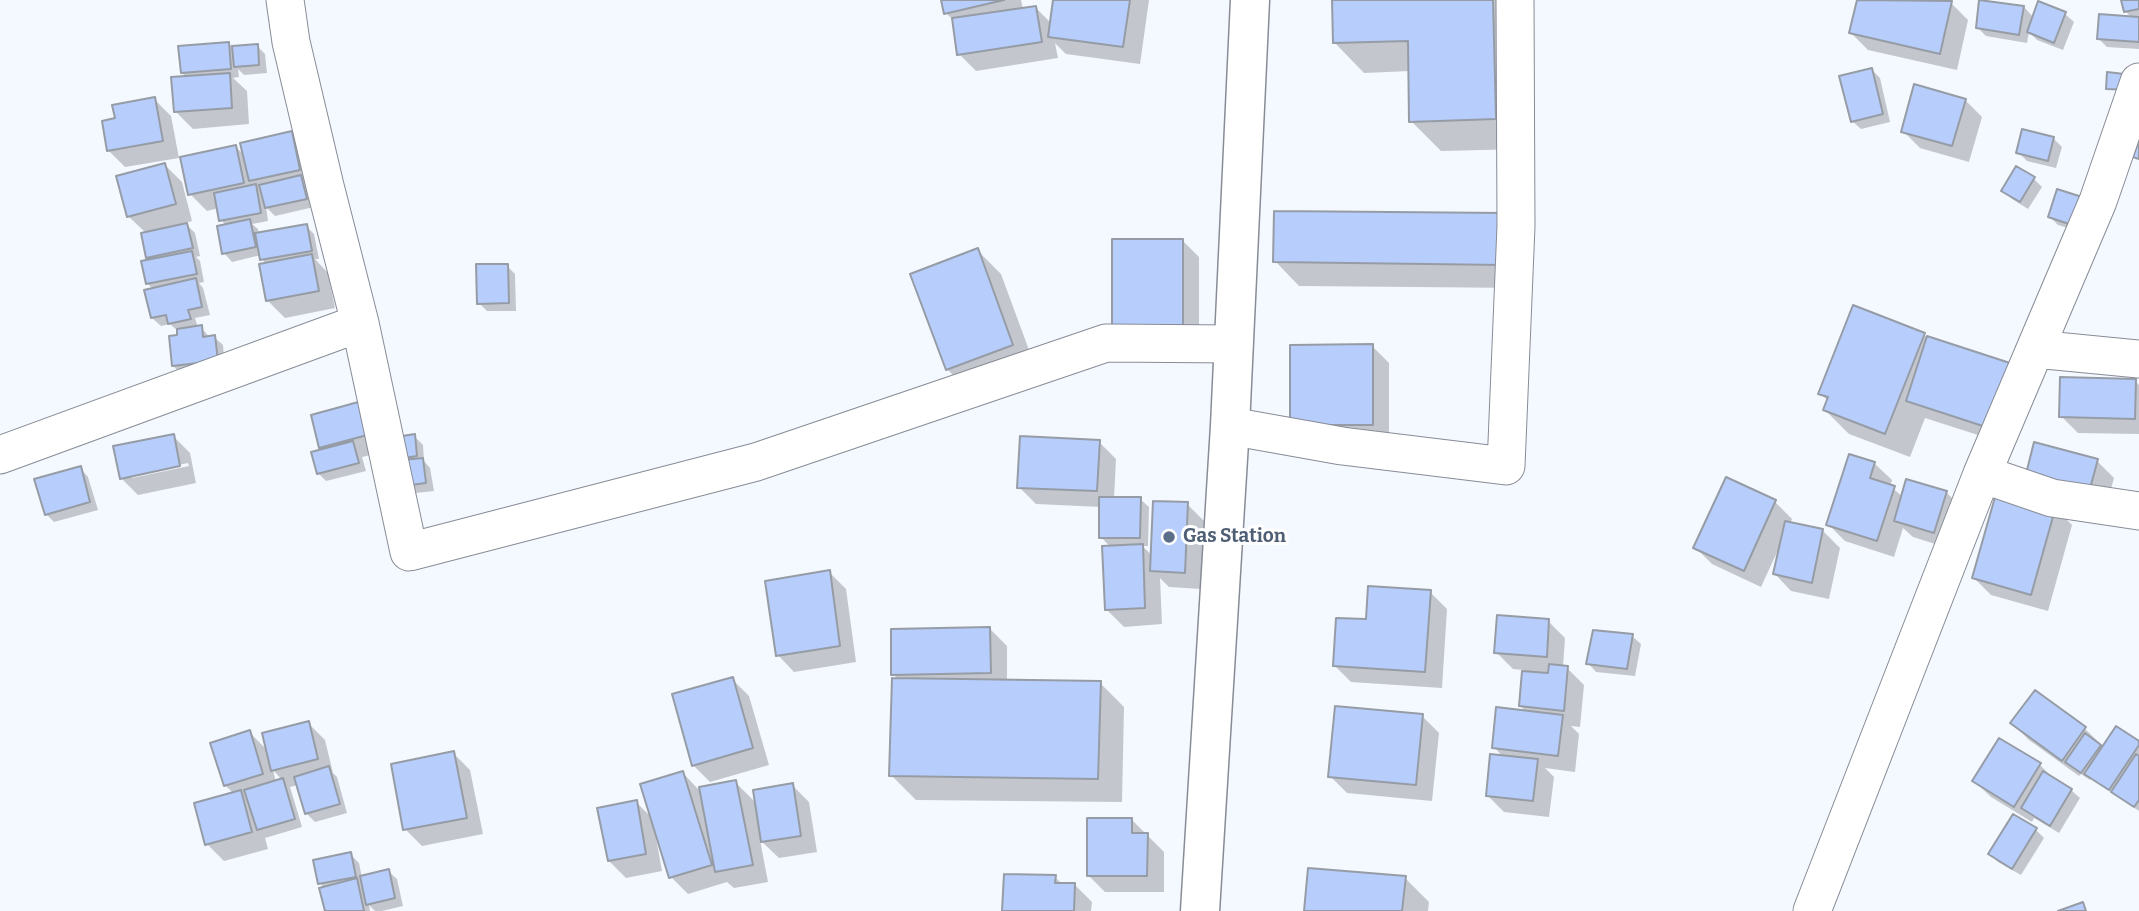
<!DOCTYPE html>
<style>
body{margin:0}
canvas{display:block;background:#f4f8ff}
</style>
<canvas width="2139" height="911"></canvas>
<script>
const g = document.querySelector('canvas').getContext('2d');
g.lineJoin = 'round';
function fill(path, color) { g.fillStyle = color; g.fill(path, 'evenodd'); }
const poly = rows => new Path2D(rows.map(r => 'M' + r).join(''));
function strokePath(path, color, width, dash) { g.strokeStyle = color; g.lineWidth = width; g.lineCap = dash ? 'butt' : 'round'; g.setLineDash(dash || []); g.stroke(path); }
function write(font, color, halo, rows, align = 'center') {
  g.font = font + ' Bitter,serif'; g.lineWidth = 6; g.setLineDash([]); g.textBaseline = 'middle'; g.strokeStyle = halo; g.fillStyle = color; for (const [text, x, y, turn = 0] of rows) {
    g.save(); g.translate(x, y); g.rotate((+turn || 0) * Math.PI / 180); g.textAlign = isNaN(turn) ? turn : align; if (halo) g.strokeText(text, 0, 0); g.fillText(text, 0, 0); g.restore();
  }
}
const shadow = poly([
 [943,0,1021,0,1023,9,1036,8,1051,23,1054,0,1149,0,1140,64,1066,54,1055,43,1058,58,976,71,959,54,954,21,946,13],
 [1333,0,1522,0,1525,149,1441,151,1411,121,1410,71,1364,73,1334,42],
 [1859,0,1938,0,1951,3,1968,20,1957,70,1868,50,1851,33],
 [2123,0,2139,0,2139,49,2107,47,2098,38,2132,18,2125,11],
 [2024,7,2034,18,2065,14,2074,22,2063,50,2037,40,2029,32,2027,43,1986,36,1977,27],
 [229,44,233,48,257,46,265,54,267,73,244,75,238,69,239,77,233,78,247,91,249,124,193,129,176,112,187,78,182,73],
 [1872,70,1880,78,1890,122,1861,129,1852,121],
 [154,99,171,116,179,158,125,167,108,150],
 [1965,100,1982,117,1969,162,1920,148,1903,131],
 [291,133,308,150,314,207,275,216,266,207,268,221,252,224,258,229,259,235,306,226,314,234,319,259,315,259,328,273,335,308,285,318,268,301,267,265,262,259,261,255,232,262,224,253,227,226,221,220,219,208,207,211,190,194,236,147,245,156],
 [2053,138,2062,147,2056,168,2027,161,2018,152],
 [165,165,182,182,192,221,185,223,195,233,200,256,196,257,200,261,204,282,199,283,203,288,210,315,195,318,198,328,201,327,210,338,214,337,223,345,225,369,182,374,173,366,179,332,170,324,161,326,152,318,153,289,147,283,152,261,148,257,146,233,128,216],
 [2034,179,2042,187,2028,209,2012,199,2003,191],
 [2059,191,2081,232,2058,225,2050,217],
 [1504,214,1527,288,1299,286,1275,261],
 [1182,240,1199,257,1199,342,1130,343],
 [977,250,1001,274,1036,369,971,393,947,369],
 [507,266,515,274,516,311,487,311,479,303],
 [1924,335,1928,338,2006,444,1925,418,1910,457,1849,434,1825,410,1828,401,1820,393],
 [1372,346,1389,363,1389,441,1309,441],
 [2135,381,2139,385,2139,434,2078,433,2061,416],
 [362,403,387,451,362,457,366,471,326,481,318,473,324,450,321,447],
 [173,436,190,453,196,483,138,495,121,478],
 [188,463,189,466,132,478,132,475],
 [414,436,423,445,424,461,430,468,434,491,406,494,397,486],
 [1099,442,1116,459,1114,499,1140,499,1149,507,1148,546,1142,546,1153,556,1187,504,1204,521,1201,589,1169,587,1160,578,1162,624,1124,627,1107,610,1111,548,1101,537,1101,507,1036,504,1019,487],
 [1850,456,1875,464,1892,480,1890,486,1903,497,1946,492,1963,509,1951,549,1913,537,1903,528,1894,557,1845,541,1828,524],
 [2097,461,2114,478,2105,511,2044,495],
 [80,468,88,477,98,510,54,522,46,514],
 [1775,502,1792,519,1790,524,1823,531,1840,548,1829,599,1791,591,1775,574,1780,548,1779,548,1761,587,1712,564,1695,547],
 [2055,508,2072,525,2048,611,1991,595,1974,578],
 [829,572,846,589,856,662,794,672,778,655],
 [1430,592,1447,609,1442,688,1351,682,1334,665,1368,621],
 [1548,621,1565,638,1563,667,1567,668,1584,685,1580,727,1571,726,1579,734,1575,772,1545,768,1554,777,1549,817,1504,812,1487,795,1503,757,1494,747,1528,713,1520,706,1524,670,1513,669,1496,652],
 [990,629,1007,646,1007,682,1100,683,1124,707,1122,802,916,800,891,775,899,680,893,674],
 [1632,636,1641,644,1635,676,1596,672,1588,663],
 [732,679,749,696,769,765,710,782,693,765],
 [2035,692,2085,729,2104,747,2139,743,2139,811,2091,779,2090,780,2081,774,2079,776,2029,740,2012,723],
 [1422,716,1439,733,1432,801,1347,793,1330,776],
 [308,723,325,740,333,773,337,777,347,813,315,822,306,813,298,785,290,787,302,827,265,838,268,849,224,861,207,844,234,794,225,785,249,732,268,751],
 [273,770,282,780,276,782],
 [453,753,470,770,483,834,422,846,405,829],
 [2040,765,2056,781,2071,790,2080,798,2059,833,2034,818,2032,822,1991,797,1974,781],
 [683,773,698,789,735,782,756,803,792,785,809,802,817,852,779,858,760,840,768,882,734,888,727,882,688,894,671,877,659,837,656,838,662,871,626,878,609,861,636,802,653,819],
 [1132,820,1164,852,1164,892,1105,892,1088,875],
 [2036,830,2044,838,2021,875,1998,862,1990,854],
 [350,854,359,863,362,878,388,871,397,879,403,906,382,911,375,911,369,905,370,911,326,911,324,888,320,883],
 [1055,877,1063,885,1075,885,1092,902,1091,911,1004,911],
 [1405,878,1429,902,1428,911,1306,911]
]);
const building = poly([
 [941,0,1004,0,944,14,941,0],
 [1053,0,1130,0,1123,47,1048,37,1053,0],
 [1332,0,1493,0,1496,119,1409,122,1408,41,1333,43,1332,0],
 [1857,0,1952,1,1940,54,1849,33,1857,0],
 [1979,0,2024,6,2019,35,1976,28,1979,0],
 [2121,0,2139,0,2139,9,2124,12,2121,0],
 [2038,1,2066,12,2054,43,2027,32,2038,1],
 [1036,6,1042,42,957,55,952,18,1036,6],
 [2099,14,2139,17,2139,42,2097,39,2099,14],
 [229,42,231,69,181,73,178,46,229,42],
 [258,44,259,65,234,67,232,46,258,44],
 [1872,68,1883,114,1851,122,1839,76,1872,68],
 [2107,72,2133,75,2131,90,2106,89,2107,72],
 [230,73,232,108,174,112,171,77,230,73],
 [1914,84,1966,99,1952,146,1901,132,1914,84],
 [155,97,163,141,107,151,102,121,115,118,112,105,155,97],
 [2022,129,2054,137,2048,161,2016,153,2022,129],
 [292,131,300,170,249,181,240,143,292,131],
 [2139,140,2139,159,2133,157,2139,140],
 [236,145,244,183,188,195,180,157,236,145],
 [165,163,176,204,127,217,116,176,165,163],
 [2016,166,2035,177,2020,202,2001,191,2016,166],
 [301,175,307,199,265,208,259,185,301,175],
 [256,184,261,213,219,221,214,193,256,184],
 [2057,189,2082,197,2072,225,2048,217,2057,189],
 [1274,211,1505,213,1504,265,1273,262,1274,211],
 [250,219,256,247,222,254,217,226,250,219],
 [187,223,193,248,146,258,141,233,187,223],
 [307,224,312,251,260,260,255,233,307,224],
 [1112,239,1183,239,1183,326,1112,327,1112,239],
 [978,248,1013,345,946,370,910,274,978,248],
 [192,251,197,274,146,284,141,261,192,251],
 [312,254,319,291,266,301,259,264,312,254],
 [476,264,508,264,509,303,477,304,476,264],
 [196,278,202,307,188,310,191,319,168,324,166,315,151,318,144,290,196,278],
 [1853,305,1925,333,1885,434,1823,410,1828,397,1818,394,1853,305],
 [202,325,203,337,215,335,218,361,172,366,169,336,177,335,177,329,202,325],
 [1927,336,2010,363,1989,428,1906,401,1927,336],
 [1373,344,1373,425,1290,425,1290,345,1373,344],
 [2060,377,2136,379,2135,419,2059,417,2060,377],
 [362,401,371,434,319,448,311,415,362,401],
 [174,434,180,466,120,479,113,446,174,434],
 [415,434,417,456,392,460,389,438,415,434],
 [1020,436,1100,440,1097,491,1017,488,1020,436],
 [353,441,359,463,317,474,311,452,353,441],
 [2034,442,2098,459,2088,496,2025,478,2034,442],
 [1849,454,1875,462,1870,478,1895,486,1877,541,1826,525,1849,454],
 [423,458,426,483,396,487,392,461,423,458],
 [81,466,90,502,45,515,34,479,81,466],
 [1726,477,1776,500,1744,571,1693,548,1726,477],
 [1906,479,1947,491,1934,533,1894,521,1906,479],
 [1997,490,2056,506,2031,595,1972,578,1997,490],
 [1099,497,1141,497,1140,538,1099,538,1099,497],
 [1153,501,1188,502,1185,573,1150,571,1153,501],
 [1785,521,1823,529,1812,583,1773,574,1785,521],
 [1143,544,1145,608,1105,610,1102,546,1143,544],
 [830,570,840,646,776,656,765,581,830,570],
 [1368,586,1431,590,1425,672,1333,666,1336,618,1366,619,1368,586],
 [1497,615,1549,619,1547,657,1494,653,1497,615],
 [990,627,991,673,891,675,891,629,990,627],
 [1593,630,1633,634,1627,669,1586,664,1593,630],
 [1549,664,1568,666,1564,711,1519,706,1522,671,1548,673,1549,664],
 [733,677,753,748,692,766,672,694,733,677],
 [892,678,1101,681,1098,779,889,776,892,678],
 [2035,690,2086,727,2062,761,2010,723,2035,690],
 [1335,706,1423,714,1416,785,1328,777,1335,706],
 [1496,707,1563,715,1558,756,1492,748,1496,707],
 [309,721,318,759,271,771,262,733,309,721],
 [2116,726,2139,741,2139,745,2109,790,2084,774,2116,726],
 [250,730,263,774,224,786,210,743,250,730],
 [2085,733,2101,745,2081,773,2065,762,2085,733],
 [1999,738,2041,763,2014,807,1972,781,1999,738],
 [454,751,467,818,403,830,391,764,454,751],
 [1490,754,1538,759,1533,801,1486,796,1490,754],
 [2136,754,2139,756,2139,800,2134,807,2111,792,2136,754],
 [329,766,340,804,305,814,294,777,329,766],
 [683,771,712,865,669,878,640,784,683,771],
 [2043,771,2072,789,2050,826,2021,808,2043,771],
 [283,778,295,819,257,830,244,790,283,778],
 [736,780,753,865,715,872,699,787,736,780],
 [793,783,801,836,761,842,753,790,793,783],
 [241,790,252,832,205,845,194,803,241,790],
 [637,800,646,854,608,861,597,808,637,800],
 [2013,814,2037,828,2012,869,1988,854,2013,814],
 [1087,818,1132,818,1132,833,1148,833,1147,876,1087,876,1087,818],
 [351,852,356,877,318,884,313,860,351,852],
 [1308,868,1406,876,1402,911,1304,911,1308,868],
 [389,869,395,898,366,905,360,876,389,869],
 [1004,874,1056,875,1055,883,1075,883,1074,911,1002,911,1004,874],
 [357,878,364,911,325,911,319,888,357,878],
 [2083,902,2086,911,2058,911,2083,902]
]);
const street = poly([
 [285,0,291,42,325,186,360,323],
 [2035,349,2139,359],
 [1230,426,1342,446,1506,466,1516,226,1515,0],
 [0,455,360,323,409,552,756,462,1106,343,1234,344],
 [1982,474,2052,498,2139,511],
 [1812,911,1982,474,2098,201,2139,82]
]);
const secondary = poly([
 [1200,911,1230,426,1250,0]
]);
const markers = [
 [1169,537,7,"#5c6f8a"]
];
const serviceNames = [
 ["Gas Station",1183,537]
];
fill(shadow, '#0003');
fill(building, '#b7cefc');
strokePath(building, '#969ca6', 2);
strokePath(street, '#878c96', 39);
strokePath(secondary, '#878c96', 41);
strokePath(street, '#fff', 37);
strokePath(secondary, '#fff', 38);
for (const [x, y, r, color] of markers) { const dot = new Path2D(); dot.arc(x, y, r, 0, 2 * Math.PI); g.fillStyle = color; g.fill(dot); strokePath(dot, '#fff', 2.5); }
write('bold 19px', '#4e5e75', '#fff', serviceNames, 'left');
</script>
